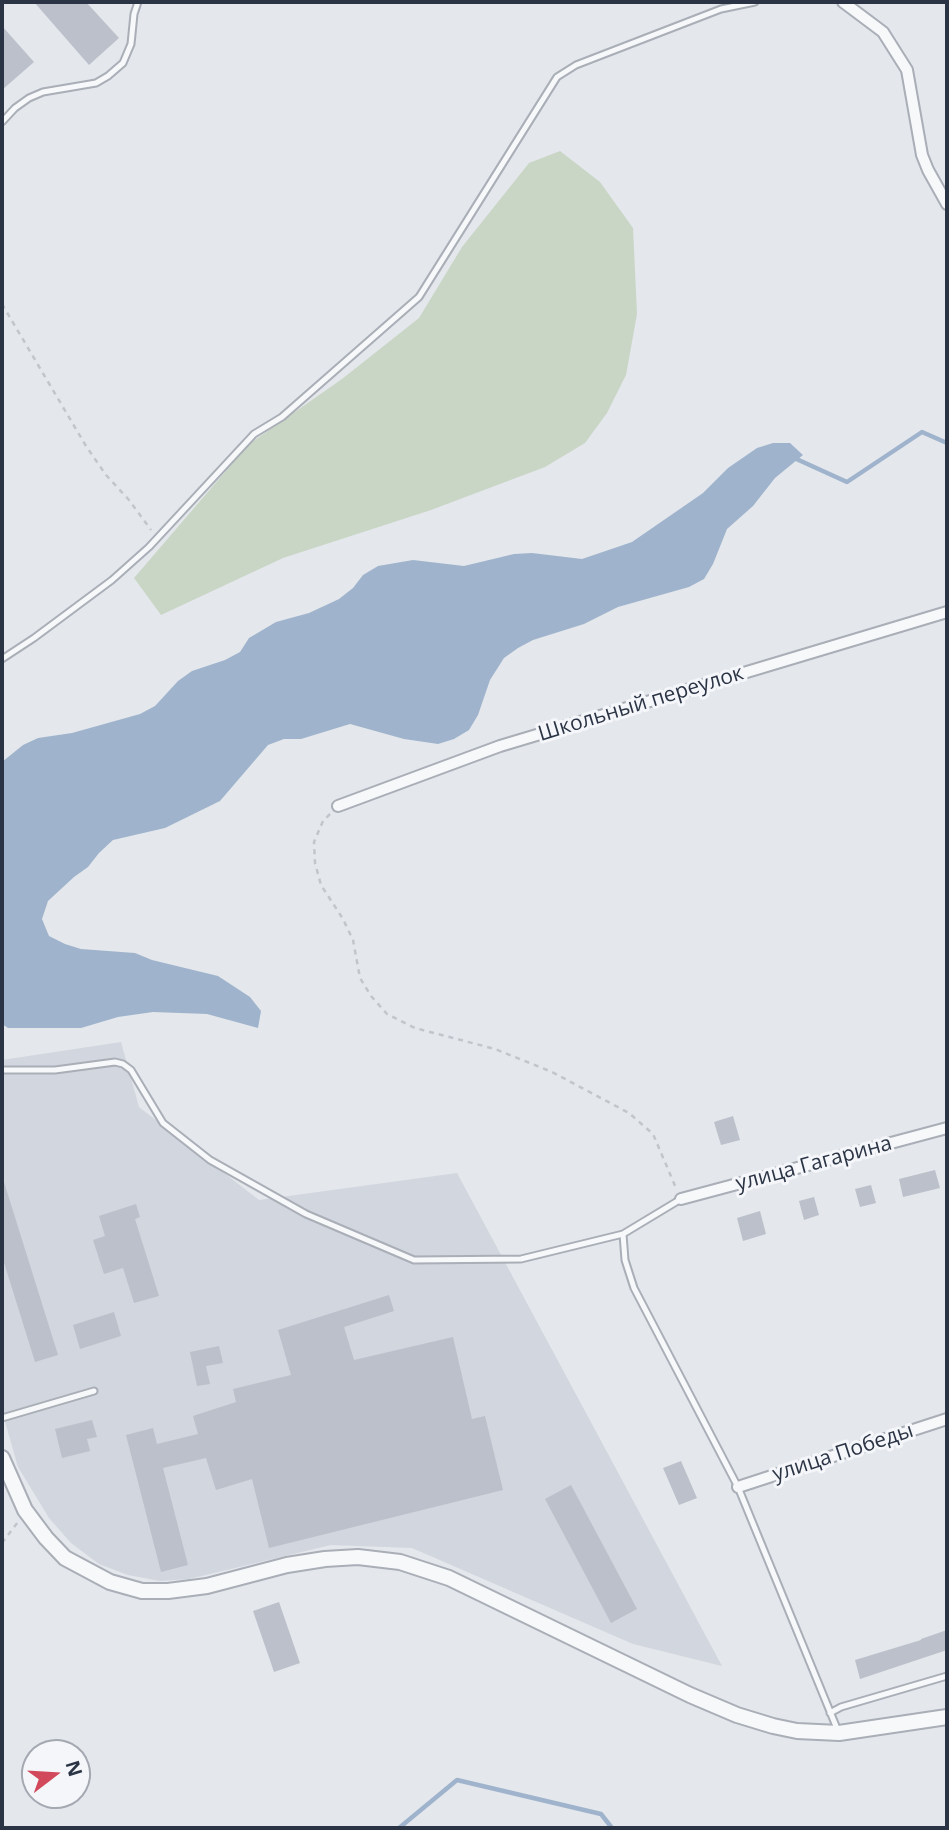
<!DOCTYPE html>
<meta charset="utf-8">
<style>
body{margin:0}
#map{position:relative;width:949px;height:1830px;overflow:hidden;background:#e4e7ec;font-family:"Open Sans",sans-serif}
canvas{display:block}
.frame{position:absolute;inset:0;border:4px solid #2b3445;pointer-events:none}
.north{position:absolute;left:21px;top:1739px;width:70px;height:70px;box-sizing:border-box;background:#f4f6f9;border:2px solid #a4a8b1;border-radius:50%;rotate:73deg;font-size:19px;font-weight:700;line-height:28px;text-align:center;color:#2b3445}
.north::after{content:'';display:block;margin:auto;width:24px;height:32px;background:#d1495b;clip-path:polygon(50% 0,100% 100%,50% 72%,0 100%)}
</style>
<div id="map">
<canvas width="949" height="1830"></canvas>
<div class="frame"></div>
<div class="north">N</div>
</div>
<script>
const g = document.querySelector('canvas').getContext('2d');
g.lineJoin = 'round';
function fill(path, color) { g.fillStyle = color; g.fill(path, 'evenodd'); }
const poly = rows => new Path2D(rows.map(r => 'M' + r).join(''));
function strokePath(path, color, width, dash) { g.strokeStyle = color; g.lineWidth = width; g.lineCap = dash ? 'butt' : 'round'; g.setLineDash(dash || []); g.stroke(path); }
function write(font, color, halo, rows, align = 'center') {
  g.font = font + ' "Open Sans",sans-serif'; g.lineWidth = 6; g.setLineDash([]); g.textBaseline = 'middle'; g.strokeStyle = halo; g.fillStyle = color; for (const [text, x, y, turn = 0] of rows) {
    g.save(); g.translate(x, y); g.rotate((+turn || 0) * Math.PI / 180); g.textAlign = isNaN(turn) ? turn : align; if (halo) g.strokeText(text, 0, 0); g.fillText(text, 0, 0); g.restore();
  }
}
const built = poly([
 [121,1042,139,1107,259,1200,457,1173,722,1666,633,1644,412,1548,331,1545,189,1579,160,1581,128,1575,99,1564,71,1543,49,1518,18,1467,2,1411,2,1060]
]);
const green = poly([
 [560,151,600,182,633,228,637,314,626,375,607,413,585,443,545,467,431,510,283,558,161,615,134,578,249,444,342,379,419,318,462,247,529,163]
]);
const water = poly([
 [773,443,790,443,803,455,775,478,753,506,727,529,713,564,704,579,689,587,618,607,584,624,533,640,518,648,504,658,490,680,478,715,469,730,454,739,438,744,404,739,350,724,301,739,284,739,268,745,220,801,165,828,113,840,99,853,88,867,74,877,48,901,42,919,49,936,65,944,81,949,135,953,152,960,218,976,250,997,261,1011,258,1028,207,1014,153,1012,118,1017,81,1028,8,1028,2,1024,2,762,23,745,38,738,72,733,140,714,155,706,178,681,192,671,225,660,240,652,249,638,276,622,309,613,339,599,353,588,363,575,378,566,413,560,464,566,514,554,532,553,582,559,632,542,703,493,728,468,757,448]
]);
const stream = poly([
 [792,457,847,482,922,432,947,443],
 [399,1828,457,1780,601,1814,612,1828]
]);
const building = poly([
 [34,2,86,2,119,38,89,65],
 [2,26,34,62,2,90],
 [733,1116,740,1140,721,1145,714,1122],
 [935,1170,940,1188,903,1197,899,1179],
 [2,1182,4,1182,58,1355,35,1362,2,1256],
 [871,1185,876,1203,860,1207,855,1189],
 [814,1197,819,1215,804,1220,799,1201],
 [136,1204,140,1217,135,1219,159,1296,134,1303,123,1268,104,1274,93,1240,105,1236,99,1216],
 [760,1211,766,1234,743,1241,737,1218],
 [389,1295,394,1311,344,1327,354,1360,453,1337,472,1419,485,1416,503,1490,269,1548,252,1479,216,1490,206,1458,163,1468,188,1565,161,1572,126,1435,153,1428,157,1444,198,1434,193,1416,236,1402,233,1389,291,1375,278,1330],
 [114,1312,121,1336,80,1349,73,1325],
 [219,1346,223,1363,206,1366,210,1384,197,1386,190,1352],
 [92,1420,97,1437,87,1439,90,1451,62,1458,55,1429],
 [681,1461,697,1498,679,1505,663,1468],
 [571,1485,637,1609,611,1623,545,1499],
 [279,1602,300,1663,274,1672,253,1611],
 [947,1630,947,1650,860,1679,855,1660,921,1640,921,1639]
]);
const path = poly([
 [2,304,86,446,106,475,129,500,151,530],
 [330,814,323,821,314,842,315,863,321,885,343,919,353,940,360,978,371,996,387,1014,415,1028,495,1049,552,1072,629,1113,653,1134,676,1188],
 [2,1543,18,1522]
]);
const service = poly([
 [2,122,15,108,29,98,43,92,96,83,108,76,123,63,131,44,134,14,138,2],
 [2,659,34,638,112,580,149,547,254,434,282,417,419,297,557,77,576,65,721,9,755,2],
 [2,1070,55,1070,115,1062,123,1064,131,1070,163,1123,210,1160,306,1214,414,1260,521,1259,623,1234],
 [681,1199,623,1234,625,1260,634,1288,738,1487,838,1731],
 [2,1418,94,1391],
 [830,1713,841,1707,947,1676]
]);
const minor = poly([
 [843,2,883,32,907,70,922,155,928,170,947,204],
 [338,806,500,746,947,612],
 [681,1199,947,1128],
 [738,1487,947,1419]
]);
const tertiary = poly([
 [2,1458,25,1510,46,1538,65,1558,110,1582,142,1591,168,1591,207,1586,287,1565,325,1559,358,1557,400,1562,449,1578,690,1695,737,1715,773,1726,797,1731,839,1733,947,1717]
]);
const streetNames = [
 ["Школьный переулок",641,704,-17],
 ["улица Гагарина",814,1164,-15],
 ["улица Победы",843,1453,-18]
];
fill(built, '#d2d6de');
fill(green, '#c9d6c5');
fill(water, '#9fb4cc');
strokePath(stream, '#9fb4cc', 4.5);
fill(building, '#bbc0ca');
strokePath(service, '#a9aeb7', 9);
strokePath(minor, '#a9aeb7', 14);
strokePath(tertiary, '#a9aeb7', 18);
strokePath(path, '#c2c5cb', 2.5, [5, 5]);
strokePath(service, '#f7f8fa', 5);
strokePath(minor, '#f7f8fa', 10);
strokePath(tertiary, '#f7f8fa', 14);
write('21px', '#2b3445', '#f4f6f9', streetNames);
</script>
